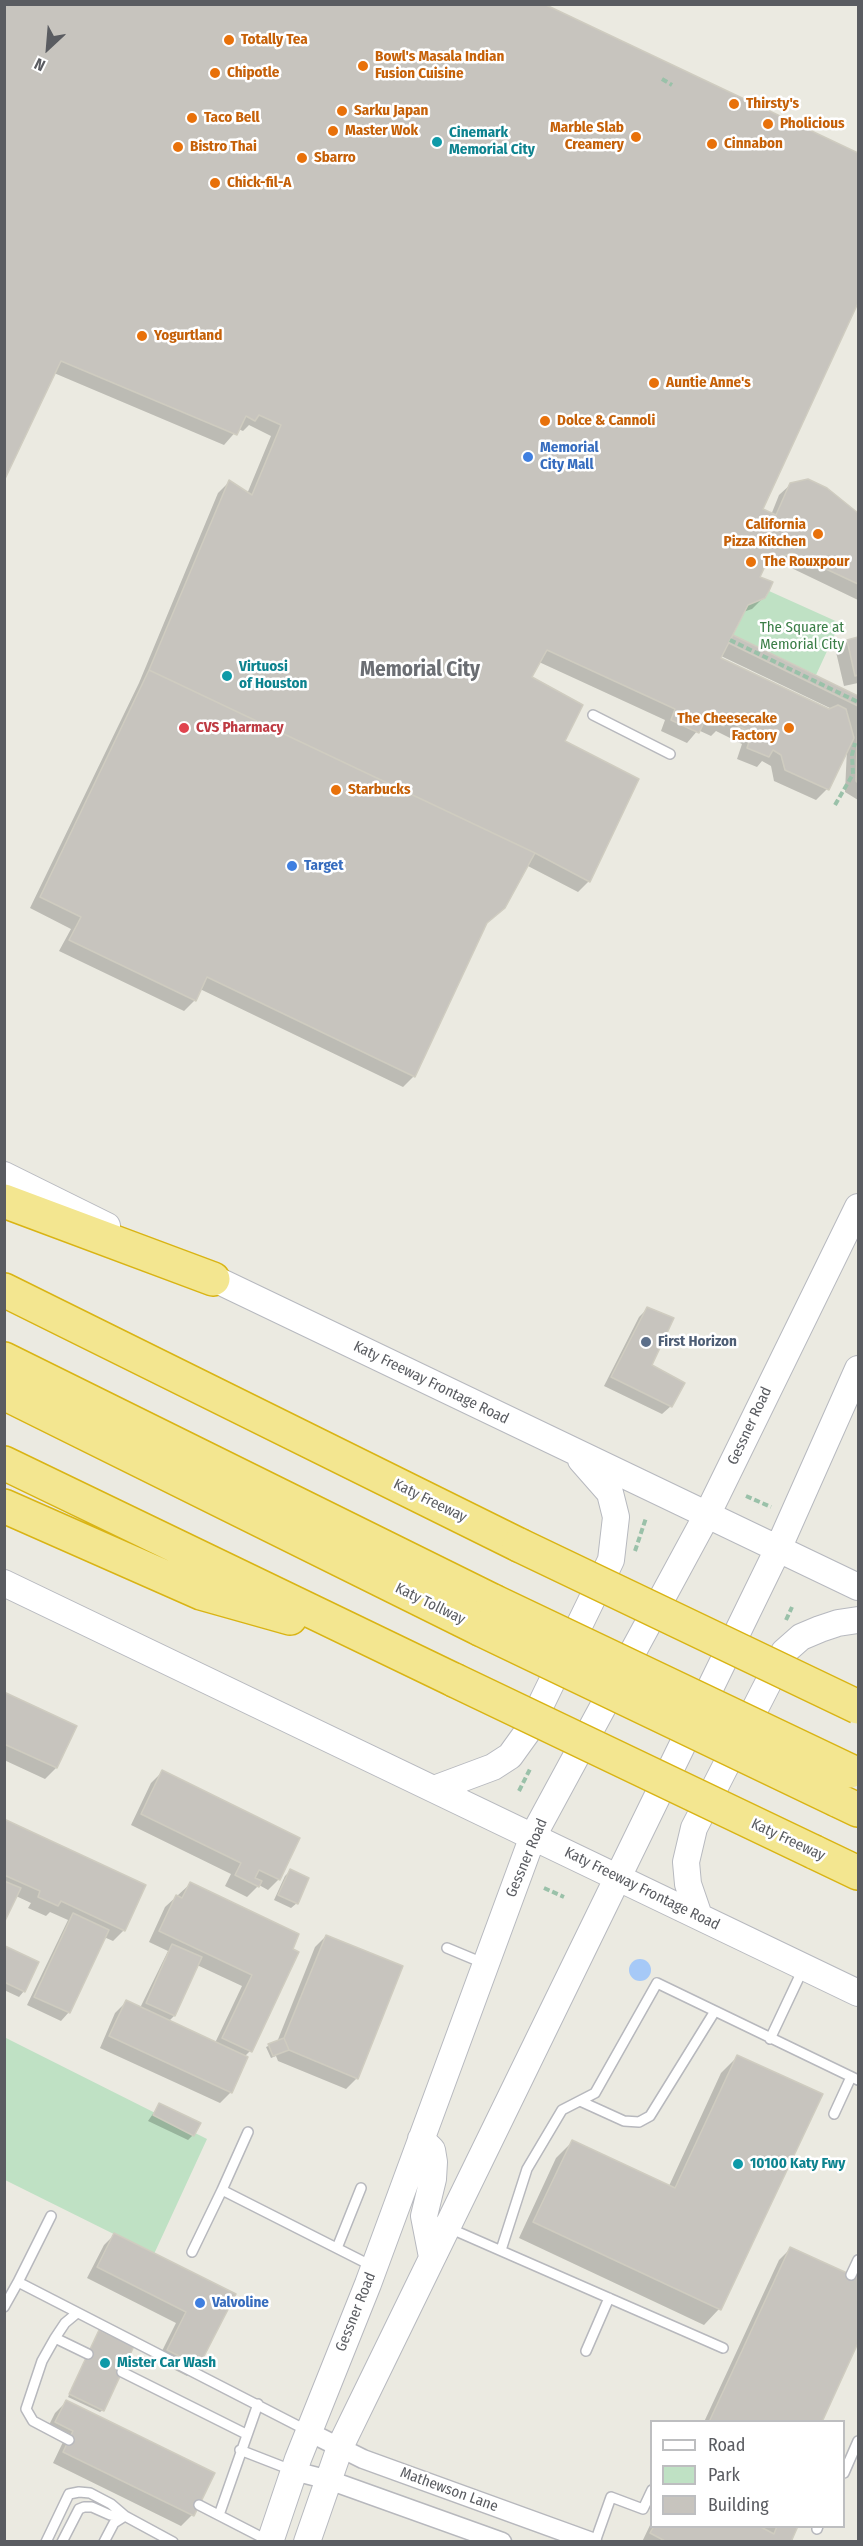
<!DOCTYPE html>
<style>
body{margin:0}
#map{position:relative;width:863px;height:2546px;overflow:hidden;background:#ebeae1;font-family:"Fira Sans Condensed",sans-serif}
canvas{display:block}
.frame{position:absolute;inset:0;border:6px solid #5a5c61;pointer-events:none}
.legend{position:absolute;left:650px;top:2420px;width:195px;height:108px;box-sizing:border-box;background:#fff;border:2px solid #bdbec0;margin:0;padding:8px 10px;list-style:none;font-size:18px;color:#5a5c61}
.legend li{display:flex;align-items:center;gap:12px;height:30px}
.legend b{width:30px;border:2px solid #bdbec0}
.north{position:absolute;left:18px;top:18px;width:60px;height:60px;-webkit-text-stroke:4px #fff;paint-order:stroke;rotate:206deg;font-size:16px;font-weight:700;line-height:24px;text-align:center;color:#5a5c61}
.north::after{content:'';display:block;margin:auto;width:21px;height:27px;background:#5a5c61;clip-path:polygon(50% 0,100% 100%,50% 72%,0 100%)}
</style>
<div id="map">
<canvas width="863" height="2546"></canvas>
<div class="frame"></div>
<ul class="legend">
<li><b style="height:8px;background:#fff"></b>Road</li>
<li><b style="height:16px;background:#bfe1c4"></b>Park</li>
<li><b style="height:16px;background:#c7c4be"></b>Building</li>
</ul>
<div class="north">N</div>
</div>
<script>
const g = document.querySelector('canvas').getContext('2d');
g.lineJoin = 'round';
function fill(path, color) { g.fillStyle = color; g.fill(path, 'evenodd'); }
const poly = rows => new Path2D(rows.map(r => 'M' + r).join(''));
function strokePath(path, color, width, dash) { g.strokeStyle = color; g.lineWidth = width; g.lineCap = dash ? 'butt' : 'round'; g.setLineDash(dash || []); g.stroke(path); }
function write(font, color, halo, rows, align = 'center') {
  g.font = font + ' "Fira Sans Condensed",sans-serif'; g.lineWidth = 5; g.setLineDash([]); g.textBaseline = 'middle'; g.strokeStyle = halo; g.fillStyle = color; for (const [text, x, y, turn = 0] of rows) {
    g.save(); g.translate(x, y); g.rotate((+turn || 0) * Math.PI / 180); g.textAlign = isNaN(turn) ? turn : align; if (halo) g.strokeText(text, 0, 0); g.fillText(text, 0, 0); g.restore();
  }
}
const green = poly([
 [769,591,840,623,816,675,733,635,748,605,765,598],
 [4,2037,207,2139,154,2254,5,2180]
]);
const water = poly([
 '629 1970a11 11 0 1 1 22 0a11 11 0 1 1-22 0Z'
]);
const shadow = poly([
 [4,4,608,35,858,155,858,299,761,510,771,515,779,495,791,484,826,489,858,515,858,600,781,563,761,570,758,577,764,597,752,609,743,612,731,635,858,698,858,800,845,792,847,749,827,789,816,800,774,781,771,766,762,761,757,767,737,759,742,744,716,731,711,736,698,730,687,743,661,731,665,720,539,662,530,678,562,742,589,881,578,892,526,865,484,925,414,1076,403,1087,200,989,195,1000,184,1011,59,951,71,929,30,908,139,683,218,493,229,482,247,494,271,436,249,425,243,431,238,429,224,445,54,373],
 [721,656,832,709,828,711,719,659],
 [858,639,858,683,844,686,836,652,847,641],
 [647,1309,650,1366,671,1406,662,1414,604,1386,639,1317],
 [4,1694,75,1727,56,1768,45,1779,4,1760],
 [162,1772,279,1879,268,1890,259,1885,247,1897,225,1886,231,1874,131,1825,151,1783],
 [4,1821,124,1930,113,1941,104,1937,69,2012,61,2021,27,2005,68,1920,50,1912,46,1916,28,1908,31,1903,16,1896,4,1920],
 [290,1871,297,1903,291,1908,274,1900,285,1876],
 [190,1884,291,1949,250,2051,244,2057,231,2092,220,2103,100,2048,115,2013,126,2002,140,2008,168,1951,149,1942,165,1907],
 [197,1965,242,1986,215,2043,168,2022,174,2016],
 [326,1936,357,2078,346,2089,278,2061,276,2056,271,2058,266,2047,277,2042,315,1947],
 [5,1947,24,1991,19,1997,4,1990],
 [737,2057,719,2309,704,2325,519,2238,556,2158,572,2142,669,2186,721,2073],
 [159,2105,193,2135,188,2140,148,2121],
 [115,2234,234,2295,198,2365,187,2376,157,2361,176,2323,87,2278,104,2245],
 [790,2249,858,2280,858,2339,821,2422,704,2422,779,2260],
 [99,2332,103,2410,100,2412,68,2397],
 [66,2402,213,2473,192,2515,181,2526,53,2463,63,2442,45,2433,55,2413],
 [652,2521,652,2526,796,2526,789,2542,642,2542]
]);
const building = poly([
 [4,4,544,4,858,153,858,303,763,509,776,515,790,483,808,479,827,488,858,513,858,584,792,553,767,562,760,577,773,582,769,591,765,598,748,605,721,658,829,709,838,705,846,709,854,738,829,790,785,770,781,755,773,750,769,757,747,748,752,733,727,720,724,726,706,718,699,733,671,720,675,709,547,650,532,677,583,705,565,741,639,779,590,882,535,853,149,670,229,480,252,495,281,425,259,415,255,421,246,416,237,435,61,361,4,481,4,4],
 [733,635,858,696,858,706,729,643,733,635],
 [858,637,858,675,855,676,847,640,858,637],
 [149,670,535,853,505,908,487,923,415,1077,207,977,196,1001,69,940,81,917,40,897,149,670],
 [858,715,858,783,856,781,858,715],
 [647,1307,674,1318,652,1365,685,1383,672,1407,611,1377,647,1307],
 [4,1692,77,1726,57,1768,4,1744,4,1692],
 [162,1770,300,1838,280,1880,259,1870,255,1878,262,1881,259,1887,235,1875,241,1863,141,1814,162,1770],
 [4,1819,146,1885,125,1931,61,1901,58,1906,38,1897,40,1891,4,1875,4,1819],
 [290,1869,309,1878,298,1904,278,1895,290,1869],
 [4,1881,21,1888,4,1923,4,1881],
 [190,1882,299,1934,293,1949,299,1952,252,2052,222,2038,252,1975,159,1931,176,1895,182,1898,190,1882],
 [73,1913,109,1930,70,2013,34,1997,73,1913],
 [326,1935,403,1966,358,2079,289,2050,284,2038,326,1935],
 [172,1944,202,1957,175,2016,146,2003,172,1944],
 [5,1946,39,1962,25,1992,4,1982,5,1946],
 [126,2000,248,2057,232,2093,109,2036,126,2000],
 [284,2038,289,2050,273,2056,268,2044,284,2038],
 [737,2055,823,2094,721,2310,533,2222,572,2140,675,2188,737,2055],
 [159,2103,201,2123,194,2136,153,2115,159,2103],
 [114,2233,236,2294,199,2366,167,2350,186,2312,97,2267,114,2233],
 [790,2247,858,2278,858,2343,822,2422,709,2422,790,2247],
 [99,2330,134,2346,104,2411,69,2394,99,2330],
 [66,2400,215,2473,194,2516,63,2452,73,2431,55,2422,66,2400],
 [654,2526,759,2526,774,2534,777,2526,798,2526,791,2542,667,2542,650,2533,654,2526]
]);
const path = poly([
 [662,79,672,85],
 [730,640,858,702],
 [835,805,853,774,852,755,855,743],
 [746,1496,771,1507],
 [635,1551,646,1518],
 [786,1620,792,1607],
 [519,1791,530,1769],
 [544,1888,564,1897]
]);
const service = poly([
 [593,715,670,754],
 [447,1948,483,1963],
 [770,2039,803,1969],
 [580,2101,624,2121,639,2122,650,2116,715,2011],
 [834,2114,851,2077],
 [222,2190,248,2132],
 [449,2228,723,2348],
 [337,2248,361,2188],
 [501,2250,527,2169,562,2110,595,2093,657,1983,858,2080],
 [192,2252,222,2190,372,2266],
 [851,2275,858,2260],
 [18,2282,51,2216],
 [4,2307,18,2282,306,2430],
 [55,2338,65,2323,77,2313],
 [586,2351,609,2298],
 [122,2372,246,2434],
 [69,2440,33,2421,26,2409,42,2361,55,2338,88,2354],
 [240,2450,294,2471],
 [844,2473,858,2441],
 [199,2505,267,2540],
 [219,2515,258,2404],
 [817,2529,818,2526],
 [46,2542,69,2494,79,2492,90,2493,111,2504,125,2516,173,2542],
 [62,2542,79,2509,84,2507,92,2507,110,2515,125,2516],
 [104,2542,114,2523,125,2516],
 [595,2542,611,2497,643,2509,652,2490]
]);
const minor = poly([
 [309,2432,363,2459,592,2542],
 [294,2471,329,2480,502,2542]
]);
const secondary = poly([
 [4,1175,107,1226],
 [196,1270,858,1587],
 [4,1583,858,1993],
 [434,1789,493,1767,510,1756,528,1731,611,1560,616,1517,610,1493,581,1460],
 [699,1916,688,1884,686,1862,694,1828,784,1652,801,1637,820,1629,838,1623,858,1620],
 [421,2139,432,2150,434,2162,433,2179,424,2216,432,2257],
 [270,2542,298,2459,368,2284,533,1836,707,1515,858,1207],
 [307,2542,340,2447,778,1549,858,1369]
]);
const motorway = poly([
 [4,1201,213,1279],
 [4,1290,519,1545],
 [4,1359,493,1601],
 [4,1393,480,1629],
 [4,1463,454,1680],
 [4,1506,201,1593,290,1618],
 [837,1800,858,1810],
 [814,1852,858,1873]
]);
const motorwayBridge = poly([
 [519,1545,858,1707],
 [493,1601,850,1771],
 [480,1629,837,1800],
 [454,1680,814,1852]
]);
const markers = [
 [229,40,6,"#e8710a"],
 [363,66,6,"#e8710a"],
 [215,73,6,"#e8710a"],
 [734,104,6,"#e8710a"],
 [342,111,6,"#e8710a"],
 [192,118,6,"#e8710a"],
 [768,124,6,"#e8710a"],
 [333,131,6,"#e8710a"],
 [636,137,6,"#e8710a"],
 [437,142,6,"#0f9aa8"],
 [712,144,6,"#e8710a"],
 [178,147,6,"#e8710a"],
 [302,158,6,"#e8710a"],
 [215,183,6,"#e8710a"],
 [142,336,6,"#e8710a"],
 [654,383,6,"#e8710a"],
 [545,421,6,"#e8710a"],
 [528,457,6,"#3f7fe0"],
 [818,534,6,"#e8710a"],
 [751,562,6,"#e8710a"],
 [227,676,6,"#0f9aa8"],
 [184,728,6,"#e0444e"],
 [789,728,6,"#e8710a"],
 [336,790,6,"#e8710a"],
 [292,866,6,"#3f7fe0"],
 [646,1342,6,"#5c6f8a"],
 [738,2164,6,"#0f9aa8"],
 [200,2303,6,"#3f7fe0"],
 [105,2363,6,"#0f9aa8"]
];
const foodNames = [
 ["Totally Tea",241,40],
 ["Bowl's Masala Indian",375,57],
 ["Fusion Cuisine",375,74],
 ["Chipotle",227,73],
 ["Thirsty's",746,104],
 ["Sarku Japan",354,111],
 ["Taco Bell",204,118],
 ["Pholicious",780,124],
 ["Marble Slab",624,128,"right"],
 ["Creamery",624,145,"right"],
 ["Master Wok",345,131],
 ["Cinnabon",724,144],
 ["Bistro Thai",190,147],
 ["Sbarro",314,158],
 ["Chick-fil-A",227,183],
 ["Yogurtland",154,336],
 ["Auntie Anne's",666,383],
 ["Dolce & Cannoli",557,421],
 ["California",806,525,"right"],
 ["Pizza Kitchen",806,542,"right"],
 ["The Rouxpour",763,562],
 ["The Cheesecake",777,719,"right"],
 ["Factory",777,736,"right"],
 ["Starbucks",348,790]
];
const cultureNames = [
 ["Cinemark",449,133],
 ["Memorial City",449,150],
 ["Virtuosi",239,667],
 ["of Houston",239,684],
 ["10100 Katy Fwy",750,2164],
 ["Mister Car Wash",117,2363]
];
const shopNames = [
 ["Memorial",540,448],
 ["City Mall",540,465],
 ["Target",304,866],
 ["Valvoline",212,2303]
];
const parkNames = [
 ["The Square at",802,628],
 ["Memorial City",802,645]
];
const healthNames = [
 ["CVS Pharmacy",196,728]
];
const serviceNames = [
 ["First Horizon",658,1342]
];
const streetNames = [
 ["Katy Freeway Frontage Road",431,1383,26],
 ["Gessner Road",750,1426,-65],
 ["Katy Freeway",430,1501,26],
 ["Katy Tollway",430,1604,26],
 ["Katy Freeway",788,1840,25],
 ["Gessner Road",527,1858,-67],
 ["Katy Freeway Frontage Road",642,1889,26],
 ["Gessner Road",356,2312,-68],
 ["Mathewson Lane",449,2490,20]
];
const districtNames = [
 ["Memorial City",420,670]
];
fill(green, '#bfe1c4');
fill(water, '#a6c9f7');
fill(shadow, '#0003');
fill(building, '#c7c4be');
strokePath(building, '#cfccc0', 1.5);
strokePath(service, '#b7b8bd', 12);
strokePath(minor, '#b7b8bd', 21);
strokePath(secondary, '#b7b9bf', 28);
strokePath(motorway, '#d9b414', 36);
strokePath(path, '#9ac1a9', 4, [6, 3]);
strokePath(service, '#fff', 9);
strokePath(minor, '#fff', 18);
strokePath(secondary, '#fff', 26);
strokePath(motorway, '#f3e690', 33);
strokePath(motorwayBridge, '#d9b414', 36, []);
strokePath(motorwayBridge, '#f3e690', 33);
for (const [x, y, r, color] of markers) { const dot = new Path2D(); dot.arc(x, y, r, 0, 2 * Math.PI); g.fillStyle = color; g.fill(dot); strokePath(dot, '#fff', 2); }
write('bold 15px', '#c56008', '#fff', foodNames, 'left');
write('bold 15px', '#0d838f', '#fff', cultureNames, 'left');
write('bold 15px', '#366cbe', '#fff', shopNames, 'left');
write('15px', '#3b7e47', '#fff', parkNames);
write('bold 15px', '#be3a42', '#fff', healthNames, 'left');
write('bold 15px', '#4e5e75', '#fff', serviceNames, 'left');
write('15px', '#5a5c61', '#fff', streetNames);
write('bold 21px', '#6b6e73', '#fff', districtNames);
</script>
